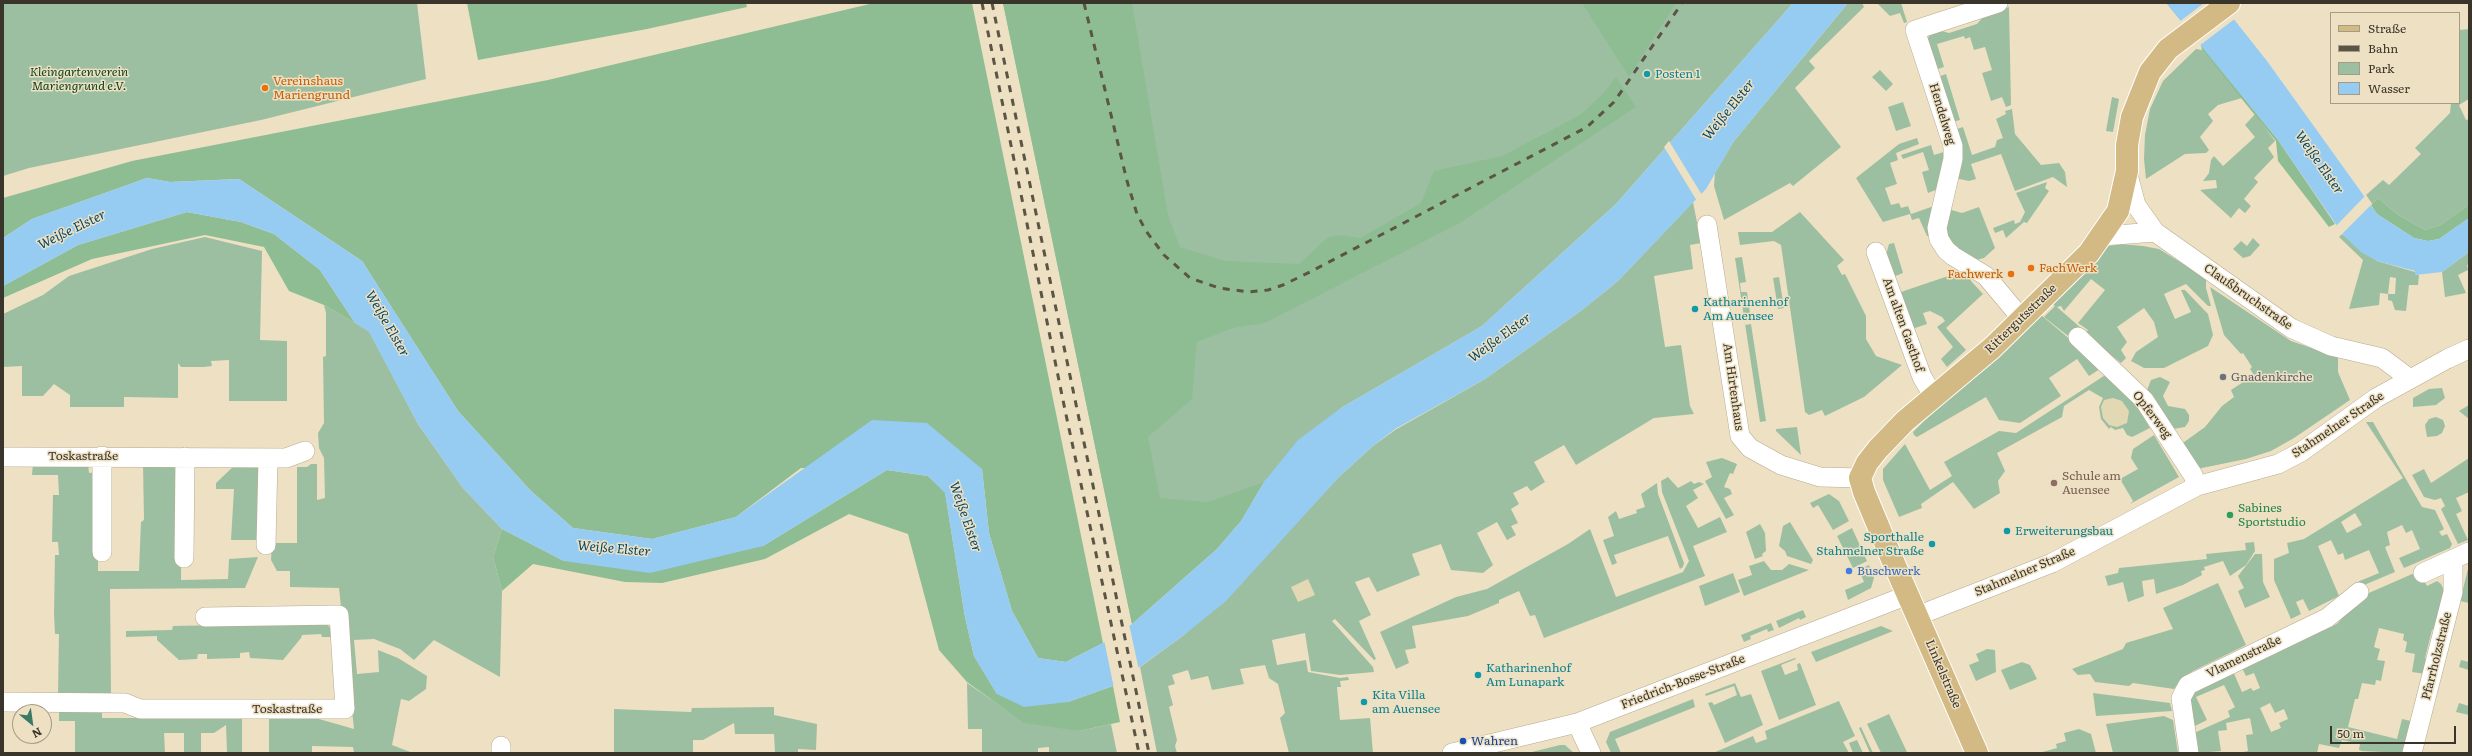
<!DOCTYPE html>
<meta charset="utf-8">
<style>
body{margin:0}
#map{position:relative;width:2472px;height:756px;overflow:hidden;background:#eee0c3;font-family:Literata,serif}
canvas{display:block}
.frame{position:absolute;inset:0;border:4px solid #3a352a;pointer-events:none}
.legend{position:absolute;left:2330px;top:12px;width:130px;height:92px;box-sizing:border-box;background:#eee0c3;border:1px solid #a69c86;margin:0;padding:5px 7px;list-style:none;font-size:12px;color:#3a352a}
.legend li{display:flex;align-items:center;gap:8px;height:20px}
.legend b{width:20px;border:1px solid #a69c86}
.north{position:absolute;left:12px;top:704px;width:40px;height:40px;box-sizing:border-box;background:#eee0c3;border:1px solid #a69c86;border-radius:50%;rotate:151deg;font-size:11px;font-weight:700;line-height:16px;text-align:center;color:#3a352a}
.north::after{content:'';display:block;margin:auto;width:14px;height:18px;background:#3c7a66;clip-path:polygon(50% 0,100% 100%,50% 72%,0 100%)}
.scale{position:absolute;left:2330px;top:726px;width:126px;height:18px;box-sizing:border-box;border:2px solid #3a352a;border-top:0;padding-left:5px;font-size:12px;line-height:14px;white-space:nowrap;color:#3a352a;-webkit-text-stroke:3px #eee0c3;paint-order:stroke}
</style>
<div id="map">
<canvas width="2472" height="756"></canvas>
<div class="frame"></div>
<ul class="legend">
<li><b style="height:5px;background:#d3b983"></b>Straße</li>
<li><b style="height:5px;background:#5b5546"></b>Bahn</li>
<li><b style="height:11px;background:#9dbfa1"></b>Park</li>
<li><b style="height:11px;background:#96ccf1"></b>Wasser</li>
</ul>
<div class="north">N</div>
<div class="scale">50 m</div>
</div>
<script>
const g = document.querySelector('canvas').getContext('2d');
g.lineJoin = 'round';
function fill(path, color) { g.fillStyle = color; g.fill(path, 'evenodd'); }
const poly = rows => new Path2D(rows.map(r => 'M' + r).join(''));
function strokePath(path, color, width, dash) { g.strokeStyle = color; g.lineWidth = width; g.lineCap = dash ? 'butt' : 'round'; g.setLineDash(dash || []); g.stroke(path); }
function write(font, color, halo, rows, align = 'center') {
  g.font = font + ' Literata,serif'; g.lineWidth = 3; g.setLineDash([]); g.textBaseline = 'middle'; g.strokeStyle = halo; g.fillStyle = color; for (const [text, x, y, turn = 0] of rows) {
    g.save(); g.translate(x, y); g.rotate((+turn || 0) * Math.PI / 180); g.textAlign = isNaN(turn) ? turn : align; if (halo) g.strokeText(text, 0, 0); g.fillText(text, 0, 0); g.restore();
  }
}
const green = poly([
 [3,3,417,3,426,79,261,120,29,168,3,176],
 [1003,3,1793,3,1616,204,1482,326,1341,408,1264,482,1241,521,1132,624],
 [1848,3,1862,3,1864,7,1809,61,1815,68,1795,88,1841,147,1793,186,1790,183,1724,220,1714,186,1715,173,1734,141],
 [1877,3,1901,3,1907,22,1904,23,1900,13,1890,16],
 [2009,7,2011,105,2006,107,2002,97,1991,101,1982,73,1992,70,1985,47,1974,50,1970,37,1965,39,1964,36,1937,44,1944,67,1935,70,1927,40,1931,32,1938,30,1949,33,1977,24,1985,15],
 [2469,29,2469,99,2459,105,2466,120,2469,119,2469,205,2440,225,2425,230,2397,214,2378,198,2372,204,2366,195,2383,180,2389,185,2421,154,2415,148,2450,113,2451,103,2459,103,2459,30],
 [2196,49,2202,50,2242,98,2218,105,2208,114,2213,121,2200,137,2209,150,2206,153,2185,154,2146,179,2144,159,2145,135,2150,109,2163,81],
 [1880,70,1893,84,1886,91,1872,77],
 [1946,74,1960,120,1952,122,1938,77],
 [2112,97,2119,99,2113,132,2106,131],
 [1903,102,1911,126,1896,131,1888,107],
 [2012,109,2015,134,2041,165,2059,163,2065,172,2067,187,2053,177,2015,191,2001,154,1971,164,1976,179,1969,181,1955,178,1954,130,1963,127,1972,155,1995,147,1997,140,2003,138,1996,119,2006,114,2005,111],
 [2255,114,2275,141,2268,148,2274,157,2254,178,2258,182,2244,199,2251,206,2245,213,2239,208,2231,218,2200,190,2217,188,2216,180,2203,181,2209,173,2211,160,2214,156,2223,166,2255,137,2245,125],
 [1917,138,1919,144,1896,153,1898,160,1890,163,1897,184,1885,188,1891,205,1899,203,1901,208,1908,206,1911,214,1934,206,1930,236,1927,236,1919,218,1912,220,1910,214,1883,222,1856,178,1899,144],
 [1931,145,1934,155,1947,151,1938,189,1928,193,1922,172,1929,170,1923,152,1903,159,1901,155],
 [2047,182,2045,188,2049,191,2027,223,2024,222,2006,238,2003,230,1995,233,1993,228,2014,220,2015,224,2020,222,2025,212,2016,193],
 [1693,202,1701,243,1690,245,1693,269,1654,276,1665,347,1681,345,1690,406,1694,414,1654,418,1576,465,1564,445,1534,462,1545,482,1531,491,1527,486,1513,493,1519,504,1511,509,1518,523,1511,526,1516,535,1507,540,1497,522,1477,533,1493,565,1483,573,1451,570,1441,544,1412,554,1420,575,1377,592,1369,577,1355,582,1371,615,1359,621,1376,659,1374,660,1335,619,1332,621,1373,667,1374,672,1340,675,1311,671,1305,633,1272,640,1277,665,1306,660,1308,672,1340,678,1348,677,1349,680,1340,681,1341,687,1337,687,1340,720,1370,718,1373,753,1289,753,1280,718,1285,713,1278,684,1269,678,1265,665,1240,669,1244,684,1212,690,1208,676,1191,680,1188,670,1172,675,1175,684,1168,686,1173,705,1169,707,1177,740,1175,746,1177,753,1157,753,1140,667,1184,635,1341,475,1373,446,1395,430,1485,379,1582,310,1618,281],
 [1979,207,1995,248,1984,258,1976,260,1955,251,1943,231,1948,209,1962,213],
 [1800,212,1844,260,1837,266,1842,275,1845,274,1866,316,1866,339,1876,356,1902,365,1864,397,1825,416,1822,410,1809,415,1805,412,1781,245,1774,241,1740,245,1738,232,1772,232],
 [2342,234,2377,261,2415,272,2415,275,2419,275,2418,285,2409,285,2406,311,2395,310,2392,301,2388,300,2388,294,2380,293,2379,305,2349,309,2363,260,2339,237],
 [2390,277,2396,278,2395,294,2388,294],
 [205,237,262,251,260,340,287,341,287,401,229,401,229,360,211,361,212,366,204,367,181,367,178,363,178,398,124,397,124,407,70,407,70,395,54,384,43,396,22,396,22,366,3,367,3,314,43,295,69,276,152,249],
 [2253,238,2260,245,2250,256,2243,258,2233,249,2241,241,2247,246],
 [1894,243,1903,273,1893,277,1886,255,1889,244],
 [2121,244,2143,246,2159,249,2206,278,2206,288,2211,306,2208,306,2186,284,2164,294,2175,319,2191,312,2181,290,2185,290,2208,314,2213,335,2208,346,2164,368,2144,368,2131,361,2136,352,2158,337,2154,322,2144,308,2117,327,2127,342,2121,350,2126,358,2121,363,2085,334,2088,330,2078,323,2105,290,2091,279,2064,311,2061,306,2057,307,2081,328,2072,339,2044,317,2055,306,2050,302,2102,250,2109,246],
 [2469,252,2469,264,2467,265,2468,270,2458,275,2466,293,2445,297,2442,272],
 [1742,257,1746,282,1740,283,1741,292,1747,292,1750,313,1744,315,1745,325,1751,324,1766,421,1760,422,1735,258],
 [1963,271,1971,275,1971,281,1983,294,1946,328,1966,350,1947,367,1941,359,1953,347,1937,327,1945,321,1942,317,1930,311,1923,313,1927,324,1912,329,1898,293],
 [1779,277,1784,308,1778,309,1773,278],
 [2210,287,2291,341,2338,357,2338,372,2350,400,2294,438,2271,451,2246,459,2197,469,2180,445,2205,427,2222,406,2234,397,2231,390,2254,375,2250,369,2252,367,2243,353,2241,354,2224,335],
 [324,305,369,331,418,424,463,488,502,529,493,557,502,591,500,677,434,640,414,660,400,649,374,639,354,640,357,674,379,672,378,650,398,658,427,676,426,689,409,701,401,699,392,745,413,753,354,753,353,747,312,746,312,753,269,753,269,718,312,717,354,729,339,588,290,587,290,571,277,571,271,560,272,543,297,543,297,467,307,467,311,464,317,464,317,500,325,498,324,458,319,448,318,433,324,423,323,357,326,356,326,313],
 [2041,315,2103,367,2089,376,2077,359,2049,378,2061,396,2020,423,1999,420,1986,397,1917,437,1914,435,1913,432,1946,399],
 [2110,372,2129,392,2150,428,2132,437,2127,435,2123,428,2115,430,2111,427,2109,429,2101,419,2099,407,2103,398,2089,390,2064,406,2062,417,1997,453,2005,471,1998,481,2000,493,1974,509,1953,482,1921,504,1922,508,1899,517,1883,480,1883,469,1905,444,1930,490,1952,476,1944,462,1999,431,2016,433],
 [2160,377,2170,382,2163,396,2168,406,2185,409,2189,415,2189,421,2185,427,2173,429,2145,395,2151,380],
 [2442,388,2445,398,2436,405,2413,407,2413,398,2429,389],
 [2469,405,2469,419,2459,411],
 [2436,417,2443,420,2445,426,2442,433,2437,436,2427,437,2425,425,2429,419],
 [2366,422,2373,422,2422,507,2435,510,2444,529,2439,532,2442,536,2447,534,2452,544,2450,548,2404,568,2399,558,2420,549,2412,530,2406,533,2402,525,2387,532,2390,545,2385,547,2395,572,2357,588,2355,583,2379,573,2369,550,2345,560,2343,553,2338,555,2331,540,2318,546,2339,596,2309,611,2303,599,2296,602,2301,614,2291,619,2274,580,2274,559,2289,553,2287,543,2304,539,2403,478],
 [2355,513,2362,525,2347,533,2341,522],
 [1797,427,1801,455,1776,431,1776,429],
 [2154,435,2179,477,2130,504,2133,501,2120,479,2138,469,2131,458,2133,449],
 [1722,458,1737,464,1733,474,1730,473,1724,487,1730,489,1732,494,1724,498,1734,515,1726,519,1705,481,1712,477,1706,462],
 [2469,458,2469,492,2456,498,2462,511,2456,514,2468,540,2458,544,2441,509,2445,506,2441,498,2435,500,2424,497,2412,475,2424,469,2431,483],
 [33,463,88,463,89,473,99,472,98,571,139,571,141,522,144,520,143,463,182,463,181,580,228,579,229,559,258,557,245,588,110,589,111,694,58,693,59,634,55,634,54,614,55,555,59,555,58,542,52,542,53,495,59,495,58,475,32,475],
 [236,464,264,464,263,540,231,540,234,489,216,489,216,483],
 [1668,477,1678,488,1691,481,1694,484,1699,482,1704,484,1693,490,1698,498,1686,506,1698,528,1720,517,1727,532,1693,546,1705,576,1544,638,1535,615,1530,616,1519,591,1499,600,1499,603,1468,616,1412,626,1416,648,1405,650,1409,663,1396,669,1380,632,1456,597,1487,589,1568,544,1590,529,1616,597,1683,572,1689,561,1662,492,1661,481],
 [1657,483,1658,494,1684,563,1683,567,1680,569,1668,536,1614,555,1617,563,1612,565,1603,540,1614,536,1608,517,1616,511,1619,519,1637,513,1636,510,1645,507,1641,494],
 [1829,494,1839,501,1849,521,1833,530,1818,505,1813,508,1810,503],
 [1790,522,1813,560,1811,564,1787,556,1785,551,1779,546,1783,526],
 [1760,524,1765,533,1766,551,1762,554,1763,556,1755,559,1746,532],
 [1852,528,1867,561,1853,568,1837,536],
 [2254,542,2255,551,2246,565,2230,576,2223,561,2204,567,2205,570,2201,571,2202,575,2183,585,2156,594,2154,579,2142,581,2144,596,2128,602,2123,582,2108,586,2105,576,2118,573,2119,568,2207,559,2206,554,2246,550,2245,543],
 [2255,554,2262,554,2263,582,2270,597,2245,608,2238,591,2244,588,2238,576],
 [1764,561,1771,570,1782,570,1789,564,1809,570,1744,596,1738,580,1752,575,1749,566],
 [1869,565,1874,578,1871,588,1848,600,1845,590,1864,582,1859,570],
 [2469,565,2469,603,2460,601],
 [2419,571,2427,586,2437,581,2441,584,2444,590,2439,625,2432,630,2425,658,2430,664,2425,674,2412,672,2415,654,2405,652,2407,642,2403,640,2404,634,2379,628,2374,647,2380,649,2377,660,2385,661,2381,681,2376,680,2375,685,2362,683,2358,699,2355,699,2348,727,2397,739,2402,719,2411,721,2403,753,2362,751,2359,750,2360,744,2342,740,2339,748,2319,744,2317,753,2239,753,2248,751,2246,735,2253,734,2250,718,2226,723,2227,730,2218,731,2221,751,2198,753,2194,733,2230,717,2228,711,2235,707,2224,685,2196,697,2207,720,2193,727,2189,693,2232,669,2242,692,2251,688,2253,691,2260,688,2254,673,2246,676,2241,666,2337,624,2362,596],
 [2270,703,2275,713,2284,709,2288,719,2279,723,2281,728,2271,732,2260,708],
 [1733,573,1740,592,1705,606,1699,586],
 [2218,583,2246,645,2193,671,2182,678,2174,689,2133,683,2129,686,2095,682,2090,674,2078,675,2072,669,2123,649,2126,643,2173,629,2163,608],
 [1803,610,1806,617,1800,620,1799,618,1779,628,1776,621],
 [326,623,331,629,334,637,322,637,321,634,302,635,301,638,283,660,250,658,249,652,240,653,240,658,207,659,207,654,198,654,197,659,179,660,157,640,157,636,126,637,126,631,172,630,173,626],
 [1771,623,1774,630,1768,632,1767,629,1750,636,1751,639,1744,642,1741,635],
 [1881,626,1893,631,1816,662,1811,652],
 [1987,649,1995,650,1996,672,1976,681,1969,665,1979,661,1976,654],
 [1795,658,1796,659,1781,665,1785,675,1798,670,1797,664,1800,663,1816,705,1779,720,1761,671],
 [2461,660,2469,662,2469,670,2459,667],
 [2022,662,2030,665,2037,679,2010,690,2001,670],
 [967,683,1008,711,1079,731,1111,724,1117,753,1049,753,1049,747,1038,748,1038,753,982,753,982,729,968,729],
 [1735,683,1741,697,1751,694,1763,725,1725,743,1708,703,1712,702,1714,705,1737,695,1734,686,1706,696,1705,694],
 [2093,693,2170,703,2172,711,2096,716],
 [1693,699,1695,707,1615,739,1621,753,1611,753,1606,742,1610,732],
 [1839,701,1855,736,1843,742,1849,753,1713,753,1753,736,1756,743,1767,739,1765,731],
 [2459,703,2469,706,2469,715,2456,712],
 [774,707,774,715,817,724,816,750,798,749,798,753,775,753,774,734,735,734,734,723,703,740,693,740,693,753,614,753,614,709,691,712,692,708],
 [59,710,102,710,102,718,242,718,242,753,227,753,226,725,214,733,201,733,201,753,184,753,184,733,164,733,165,753,75,753,75,721,59,721],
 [1889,714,1907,752,1905,753,1881,753,1867,724],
 [2164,716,2173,720,2178,753,2113,753,2106,724],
 [1861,727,1873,753,1870,753,1859,728],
 [2079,729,2091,734,2096,753,2039,753,2057,748,2056,744,2066,741,2064,733],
 [1857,740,1863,753,1853,753,1849,743],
 [1560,745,1565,745,1574,753,1528,753]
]);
const forest = poly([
 [467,3,746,3,747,7,647,29,478,60],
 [874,3,972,3,1103,643,1066,662,1038,658,1012,611,989,533,982,469,801,468,736,517,652,539,573,528,531,491,458,411,362,261,239,179,170,182,147,178,32,219,3,238,3,198,132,161,548,80],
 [1003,3,1132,3,1168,215,1180,247,1226,261,1299,264,1328,237,1343,235,1360,238,1421,203,1434,171,1502,156,1580,115,1604,93,1616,77,1636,107,1458,224,1265,323,1233,328,1197,342,1192,399,1148,437,1160,498,1208,502,1264,482,1241,521,1217,549,1132,624],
 [1582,3,1676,3,1629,77],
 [2201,45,2278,140,2335,224,2329,227,2278,161,2276,141,2202,50],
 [2378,198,2397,214,2425,230,2440,225,2469,205,2469,218,2439,239,2428,241,2414,238,2377,214,2371,205],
 [187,212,241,222,274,234,320,270,355,323,324,305,289,291,264,247,205,235,92,259,3,298,3,286,78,245],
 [887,470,928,476,945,492,965,617,974,656,997,694,1068,702,1113,686,1120,722,1079,731,1024,723,967,682,939,650,908,534,849,514,765,559,662,583,625,582,533,564,502,591,493,557,502,529,564,561,763,546]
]);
const sand = poly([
 [2113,398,2122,401,2129,411,2127,423,2117,427,2109,425,2103,418,2101,407,2104,400],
 [1308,579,1315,595,1298,602,1291,587]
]);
const water = poly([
 [1793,3,1848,3,1734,141,1706,189,1618,281,1582,310,1485,379,1395,429,1373,446,1341,475,1226,601,1184,635,1113,686,1068,702,1024,707,997,694,974,656,965,617,945,493,928,476,887,470,763,546,650,573,564,561,502,529,463,488,418,424,369,332,355,323,320,270,274,234,241,222,187,212,78,245,3,286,3,238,32,219,147,178,170,182,239,179,362,261,458,411,531,491,573,528,652,539,736,517,872,420,927,423,982,469,989,533,1012,611,1038,658,1066,662,1103,643,1132,624,1217,549,1241,521,1264,482,1298,440,1341,408,1482,326,1616,204],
 [2166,3,2221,3,2267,61,2377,214,2414,238,2428,241,2439,239,2469,218,2469,252,2442,272,2415,275,2415,271,2377,261,2361,252,2344,236,2278,140]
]);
const pier = poly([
 [2204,3,2224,3,2236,18,2199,46,2179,22],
 [1669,141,1702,195,1697,201,1664,147],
 [2366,195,2372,204,2341,235,2335,227],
 [1129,624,1139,670,1114,688,1104,640]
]);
const minor = poly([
 [1998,3,1915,30,1953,146,1953,159,1937,228,1939,239,1946,250,1953,256,1986,276,2022,319],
 [2127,171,2136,205,2155,232,2291,328,2331,346,2382,358,2410,379],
 [1707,225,1740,436,1750,448,1781,465,1820,477,1860,478],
 [2103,236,2155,232],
 [1876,252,1922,377,1934,397],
 [2078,337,2144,400,2193,475,2197,486],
 [102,456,102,552],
 [3,457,286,458,305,451],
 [266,545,268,458],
 [184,558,185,457],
 [2423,573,2469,552],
 [1917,616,2052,563,2197,486,2278,464,2301,452,2376,398,2447,359,2469,349],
 [3,702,125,703,140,709,345,709,339,615,205,617],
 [1577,723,1591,753],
 [501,753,501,746],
 [1452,753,1577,723,1908,595],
 [2189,753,2181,698,2188,685,2327,618,2359,592],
 [2412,753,2453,592,2453,559]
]);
const major = poly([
 [1977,753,1892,559,1864,492,1860,478,1867,463,1878,449,1905,421,1992,348,2089,253,2118,211,2127,171,2127,145,2132,117,2150,72,2168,49,2229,3]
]);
const rail = poly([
 [982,3,1065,410,1139,753],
 [992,3,1149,753],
 [1084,3,1127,181,1137,214,1146,231,1164,255,1190,278,1219,288,1249,292,1268,290,1283,285,1310,272,1587,127,1614,102,1682,3]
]);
const markers = [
 [1647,74,4,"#0f9aa8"],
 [265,88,4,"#e8710a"],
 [2031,268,4,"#e8710a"],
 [2011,274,4,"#e8710a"],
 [1695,309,4,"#0f9aa8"],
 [2223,377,4,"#6b7280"],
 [2054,483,4,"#8d6e63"],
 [2230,515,4,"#2e9e5b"],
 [2007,531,4,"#0f9aa8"],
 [1932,544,4,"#0f9aa8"],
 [1849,571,4,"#3f7fe0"],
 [1478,675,4,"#0f9aa8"],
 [1364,702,4,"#0f9aa8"],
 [1463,741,4,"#1a4fb4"]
];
const parkNames = [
 ["Kleingartenverein",79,72],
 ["Mariengrund e.V.",79,86]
];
const cultureNames = [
 ["Posten 1",1655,74],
 ["Katharinenhof",1703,302],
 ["Am Auensee",1703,316],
 ["Erweiterungsbau",2015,531],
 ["Sporthalle",1924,537,"right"],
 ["Stahmelner Straße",1924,551,"right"],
 ["Katharinenhof",1486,668],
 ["Am Lunapark",1486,682],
 ["Kita Villa",1372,695],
 ["am Auensee",1372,709]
];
const foodNames = [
 ["Vereinshaus",273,81],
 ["Mariengrund",273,95],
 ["FachWerk",2039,268],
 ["Fachwerk",2003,274,"right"]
];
const streetNames = [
 ["Hendelweg",1942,114,73],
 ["Claußbruchstraße",2248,297,35],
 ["Rittergutsstraße",2021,319,-44],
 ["Am alten Gasthof",1903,325,70],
 ["Am Hirtenhaus",1733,387,82],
 ["Opferweg",2152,415,53],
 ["Stahmelner Straße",2338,425,-34],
 ["Toskastraße",83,456],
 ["Stahmelner Straße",2025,572,-23],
 ["Pfarrholzstraße",2437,656,-76],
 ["Vlamenstraße",2244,657,-26],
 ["Linkelstraße",1943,674,67],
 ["Friedrich-Bosse-Straße",1683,682,-21],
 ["Toskastraße",287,709]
];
const worshipNames = [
 ["Gnadenkirche",2231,377]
];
const educationNames = [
 ["Schule am",2062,476],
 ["Auensee",2062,490]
];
const leisureNames = [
 ["Sabines",2238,508],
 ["Sportstudio",2238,522]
];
const shopNames = [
 ["Buschwerk",1857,571]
];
const transitNames = [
 ["Wahren",1471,741]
];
const waterNames = [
 ["Weiße Elster",1729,110,-51],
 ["Weiße Elster",2319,163,55],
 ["Weiße Elster",72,230,-26],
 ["Weiße Elster",387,324,60],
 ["Weiße Elster",1500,338,-36],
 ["Weiße Elster",965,517,71],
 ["Weiße Elster",614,549,5]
];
fill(green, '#9dbfa1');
fill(forest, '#8ebd94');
fill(sand, '#e2d8b3');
fill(water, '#96ccf1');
fill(pier, '#eee0c3');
strokePath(minor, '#b7aa8e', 20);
strokePath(major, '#fff', 24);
strokePath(minor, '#fff', 19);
strokePath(major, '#d3b983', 22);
strokePath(rail, '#5b5546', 3, [7, 7]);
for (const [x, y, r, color] of markers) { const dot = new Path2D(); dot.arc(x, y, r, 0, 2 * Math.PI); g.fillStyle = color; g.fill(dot); strokePath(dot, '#eee0c3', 1.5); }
write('italic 12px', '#0f441d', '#eee0c3', parkNames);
write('12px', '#0d838f', '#eee0c3', cultureNames, 'left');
write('12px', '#c56008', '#eee0c3', foodNames, 'left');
write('12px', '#3a352a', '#eee0c3', streetNames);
write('12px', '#5b616d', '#eee0c3', worshipNames, 'left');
write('12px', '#785e54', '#eee0c3', educationNames, 'left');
write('12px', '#27864d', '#eee0c3', leisureNames, 'left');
write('12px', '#366cbe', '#eee0c3', shopNames, 'left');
write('12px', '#164399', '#eee0c3', transitNames, 'left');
write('italic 13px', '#00476a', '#eee0c3', waterNames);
</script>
